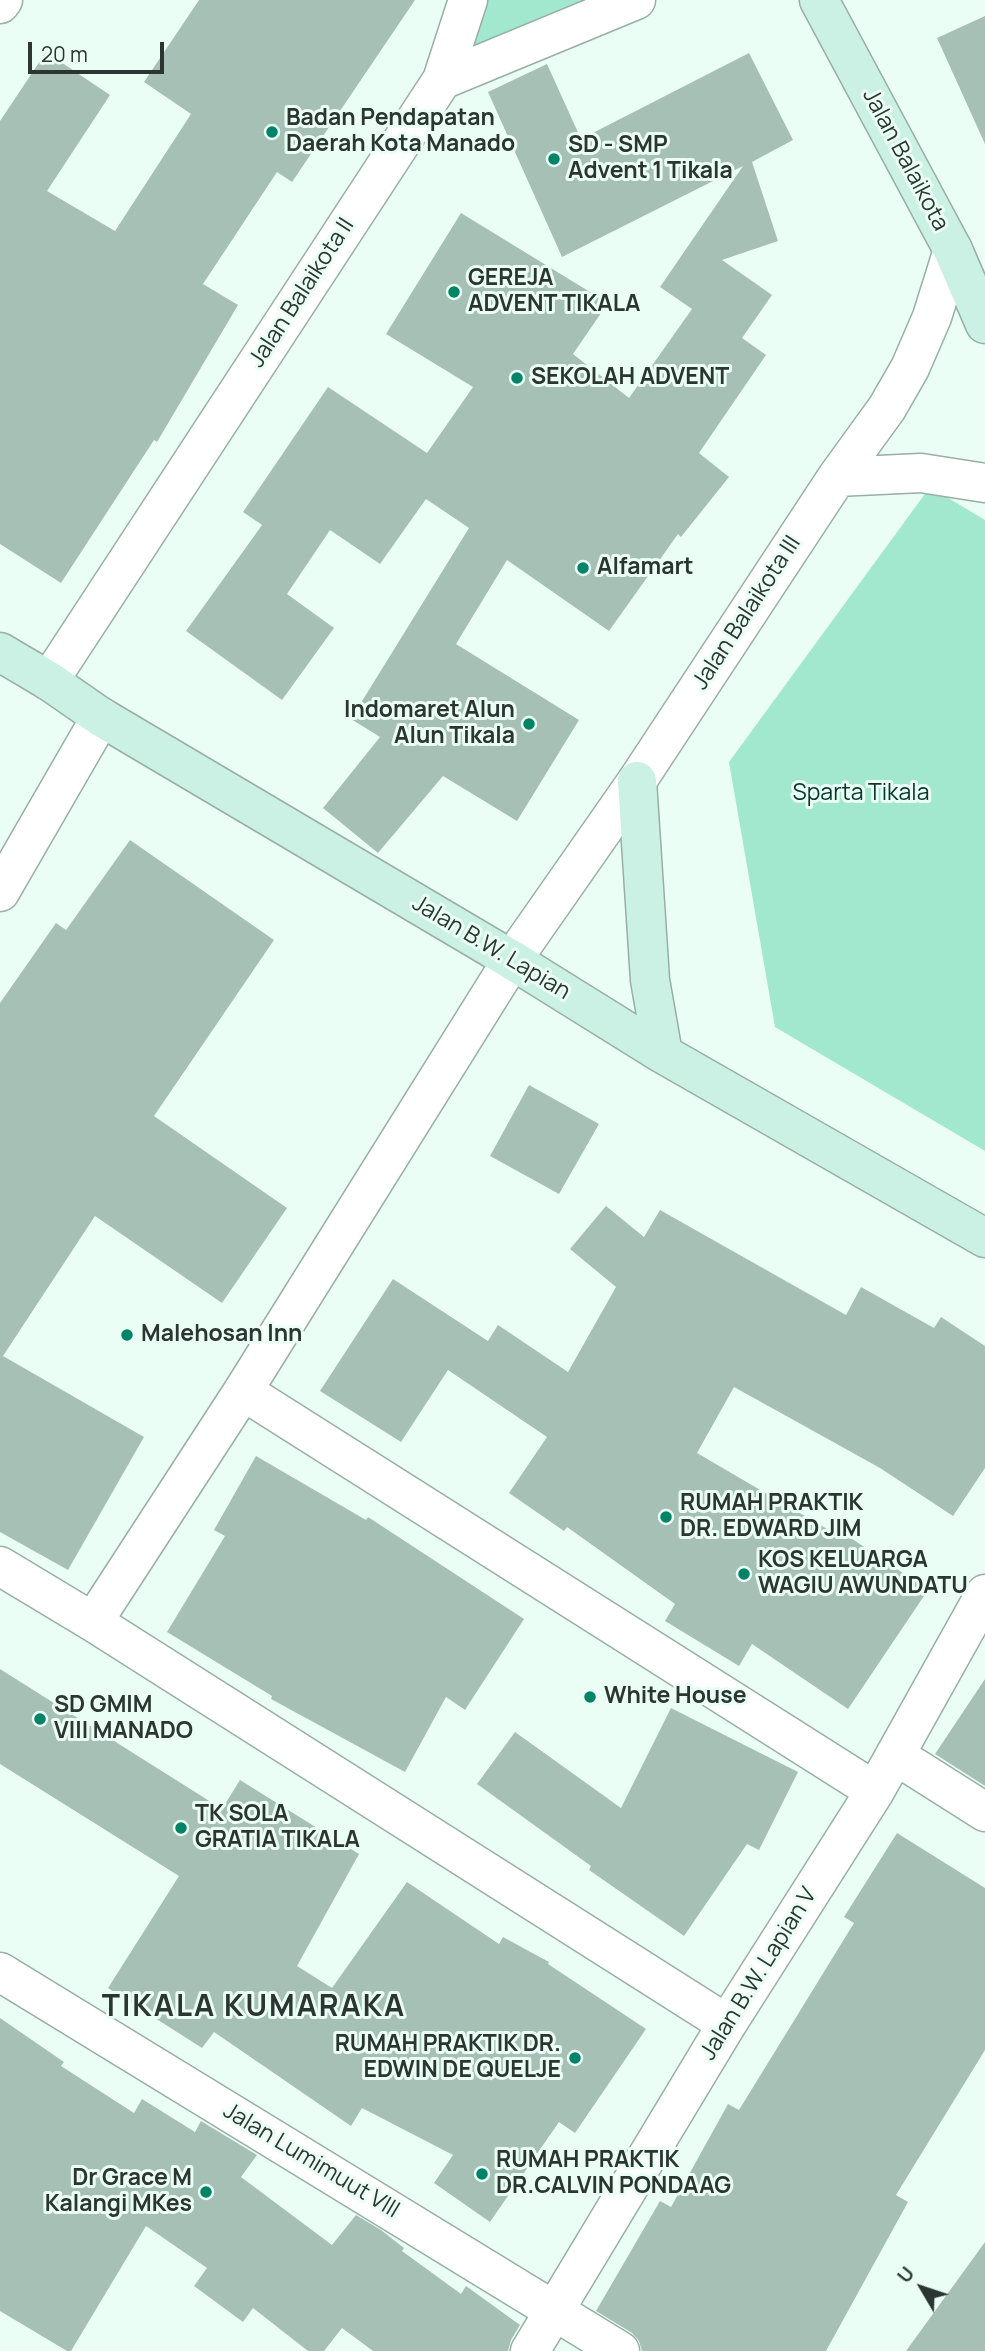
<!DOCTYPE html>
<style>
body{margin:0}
#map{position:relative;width:985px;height:2351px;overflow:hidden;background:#eafef6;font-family:Manrope,sans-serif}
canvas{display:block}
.north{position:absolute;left:887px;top:2253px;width:70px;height:70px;-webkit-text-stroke:5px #eafef6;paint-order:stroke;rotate:309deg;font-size:19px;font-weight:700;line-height:28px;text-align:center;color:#2b3532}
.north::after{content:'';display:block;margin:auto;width:24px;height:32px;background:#2b3532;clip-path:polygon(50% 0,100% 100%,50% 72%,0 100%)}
.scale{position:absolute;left:28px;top:42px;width:136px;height:32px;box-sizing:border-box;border:4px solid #2b3532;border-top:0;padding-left:9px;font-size:21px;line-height:24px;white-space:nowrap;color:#2b3532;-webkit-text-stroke:5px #eafef6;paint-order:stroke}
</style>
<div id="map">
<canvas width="985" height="2351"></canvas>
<div class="north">U</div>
<div class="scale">20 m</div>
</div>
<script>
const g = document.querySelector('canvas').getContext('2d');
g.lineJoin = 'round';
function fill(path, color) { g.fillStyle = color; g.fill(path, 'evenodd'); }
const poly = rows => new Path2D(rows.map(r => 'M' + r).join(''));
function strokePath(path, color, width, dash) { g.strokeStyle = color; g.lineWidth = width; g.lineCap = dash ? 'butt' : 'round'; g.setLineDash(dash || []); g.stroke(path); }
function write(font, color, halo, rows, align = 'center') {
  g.font = font + ' Manrope,sans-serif'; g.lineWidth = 6; g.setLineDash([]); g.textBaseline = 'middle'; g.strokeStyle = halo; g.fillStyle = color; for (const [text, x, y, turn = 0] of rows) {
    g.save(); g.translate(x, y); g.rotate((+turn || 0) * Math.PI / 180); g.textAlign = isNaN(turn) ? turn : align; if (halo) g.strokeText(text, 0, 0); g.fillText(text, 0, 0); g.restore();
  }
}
const green = poly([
 [481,0,615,0,453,68],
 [930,487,985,520,985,1151,775,1027,729,762]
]);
const building = poly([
 [199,0,415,0,292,182,277,172,203,284,238,305,157,442,154,440,61,583,0,544,0,121,46,52,110,95,47,191,115,231,191,114,144,82],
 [985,16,985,144,937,38],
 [749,53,793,140,752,162,778,241,722,260,772,295,742,338,766,355,699,453,729,477,681,537,678,534,609,631,507,560,456,644,579,720,517,821,443,776,378,853,323,808,380,737,351,719,469,528,426,499,380,564,330,530,287,594,334,628,282,700,186,631,262,525,243,512,328,387,427,453,473,387,386,334,461,213,608,303,573,354,629,398,692,309,660,287,743,166,562,257,488,92,547,64,581,139],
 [130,840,274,940,154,1116,287,1208,222,1303,95,1216,3,1356,144,1437,68,1570,0,1532,0,1003,56,923,66,930],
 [529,1085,599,1124,559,1194,490,1156],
 [606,1206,644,1237,660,1210,846,1315,861,1287,934,1328,941,1317,985,1346,985,1468,953,1516,880,1468,734,1387,697,1453,839,1536,842,1532,928,1590,848,1709,752,1644,739,1666,665,1621,675,1604,567,1527,564,1531,509,1493,547,1437,448,1370,401,1442,320,1391,393,1279,488,1341,498,1325,568,1372,616,1287,570,1249],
 [256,1456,366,1520,368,1517,524,1619,465,1710,446,1697,405,1772,271,1699,272,1696,167,1632,225,1536,214,1530],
 [0,1669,222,1809,240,1780,359,1854,297,1966,332,1988,407,1882,499,1944,503,1937,549,1962,548,1964,646,2029,575,2133,559,2122,490,2222,434,2183,453,2155,362,2108,351,2126,214,2032,202,2048,108,1988,179,1876,0,1764],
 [985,1679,985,1786,935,1754],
 [671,1708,798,1772,759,1850,747,1844,684,1936,589,1870,591,1866,477,1784,515,1732,621,1808],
 [897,1833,985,1888,985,2050,896,2195,908,2202,826,2351,642,2351,639,2341,632,2333,596,2311,660,2201,671,2207,728,2104,739,2110,854,1923,844,1917],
 [0,2018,64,2062,61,2066,134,2113,142,2099,195,2132,201,2121,257,2155,241,2177,332,2245,356,2215,381,2230,404,2248,402,2251,461,2294,466,2286,520,2325,511,2340,508,2351,373,2351,342,2328,324,2351,308,2351,253,2308,243,2322,194,2286,207,2268,146,2226,71,2351,67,2351,0,2311],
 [985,2242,985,2351,906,2351,935,2311]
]);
const street = poly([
 [0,4,3,0],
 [442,80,468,0],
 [837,477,921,473,985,483],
 [49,681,442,80,636,0],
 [0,892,101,717],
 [243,1391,875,1791],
 [0,1566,93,1622,727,2024],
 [93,1622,243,1391,512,960,637,781,837,477,887,408,910,368,932,317,953,250],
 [895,1755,985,1812],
 [0,1972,620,2351],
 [530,2351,727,2024,875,1791,985,1594]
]);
const secondary = poly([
 [819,0,953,250,985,324],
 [0,652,49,681,101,717,512,960,663,1054,985,1238],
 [637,781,650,980,663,1054]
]);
const markers = [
 [272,132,7,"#008366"],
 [554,159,7,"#008366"],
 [454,292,7,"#008366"],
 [517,378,7,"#008366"],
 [583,568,7,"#008366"],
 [529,724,7,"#008366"],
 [127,1335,7,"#008366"],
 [666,1517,7,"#008366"],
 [744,1574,7,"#008366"],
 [590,1697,7,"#008366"],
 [40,1719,7,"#008366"],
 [181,1828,7,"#008366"],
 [575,2058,7,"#008366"],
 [482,2174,7,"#008366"],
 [206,2192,7,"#008366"]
];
const poiNames = [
 ["Badan Pendapatan",286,119],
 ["Daerah Kota Manado",286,145],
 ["SD - SMP",568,146],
 ["Advent 1 Tikala",568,172],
 ["GEREJA",468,279],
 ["ADVENT TIKALA",468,305],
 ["SEKOLAH ADVENT",531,378],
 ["Alfamart",597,568],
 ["Indomaret Alun",515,711,"right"],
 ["Alun Tikala",515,737,"right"],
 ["Malehosan Inn",141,1335],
 ["RUMAH PRAKTIK",680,1504],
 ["DR. EDWARD JIM",680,1530],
 ["KOS KELUARGA",758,1561],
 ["WAGIU AWUNDATU",758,1587],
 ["White House",604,1697],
 ["SD GMIM",54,1706],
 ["VIII MANADO",54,1732],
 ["TK SOLA",195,1815],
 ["GRATIA TIKALA",195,1841],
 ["RUMAH PRAKTIK DR.",561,2045,"right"],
 ["EDWIN DE QUELJE",561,2071,"right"],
 ["RUMAH PRAKTIK",496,2161],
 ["DR.CALVIN PONDAAG",496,2187],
 ["Dr Grace M",192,2179,"right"],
 ["Kalangi MKes",192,2205,"right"]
];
const streetNames = [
 ["Jalan Balaikota",905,160,62],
 ["Jalan Balaikota II",302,293,-57],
 ["Jalan Balaikota III",747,613,-57],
 ["Jalan B.W. Lapian",491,948,31],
 ["Jalan B.W. Lapian V",759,1974,-58],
 ["Jalan Lumimuut VIII",311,2161,31]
];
const parkNames = [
 ["Sparta Tikala",861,794]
];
const districtNames = [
 ["TIKALA KUMARAKA",254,2008]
];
fill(green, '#a1e8ce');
fill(building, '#a7c0b6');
strokePath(street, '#97afa5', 41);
strokePath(secondary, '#97afa5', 41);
strokePath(street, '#fff', 38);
strokePath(secondary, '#cbf1e5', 38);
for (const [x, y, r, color] of markers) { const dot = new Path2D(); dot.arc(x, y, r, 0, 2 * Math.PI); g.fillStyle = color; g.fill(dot); strokePath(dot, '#eafef6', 2.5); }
write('bold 23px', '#2b3532', '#eafef6', poiNames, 'left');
write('23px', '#2b3532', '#eafef6', streetNames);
write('23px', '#05372a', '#eafef6', parkNames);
g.letterSpacing = '2px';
write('bold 30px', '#2b3532', '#eafef6', districtNames);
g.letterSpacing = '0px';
</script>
